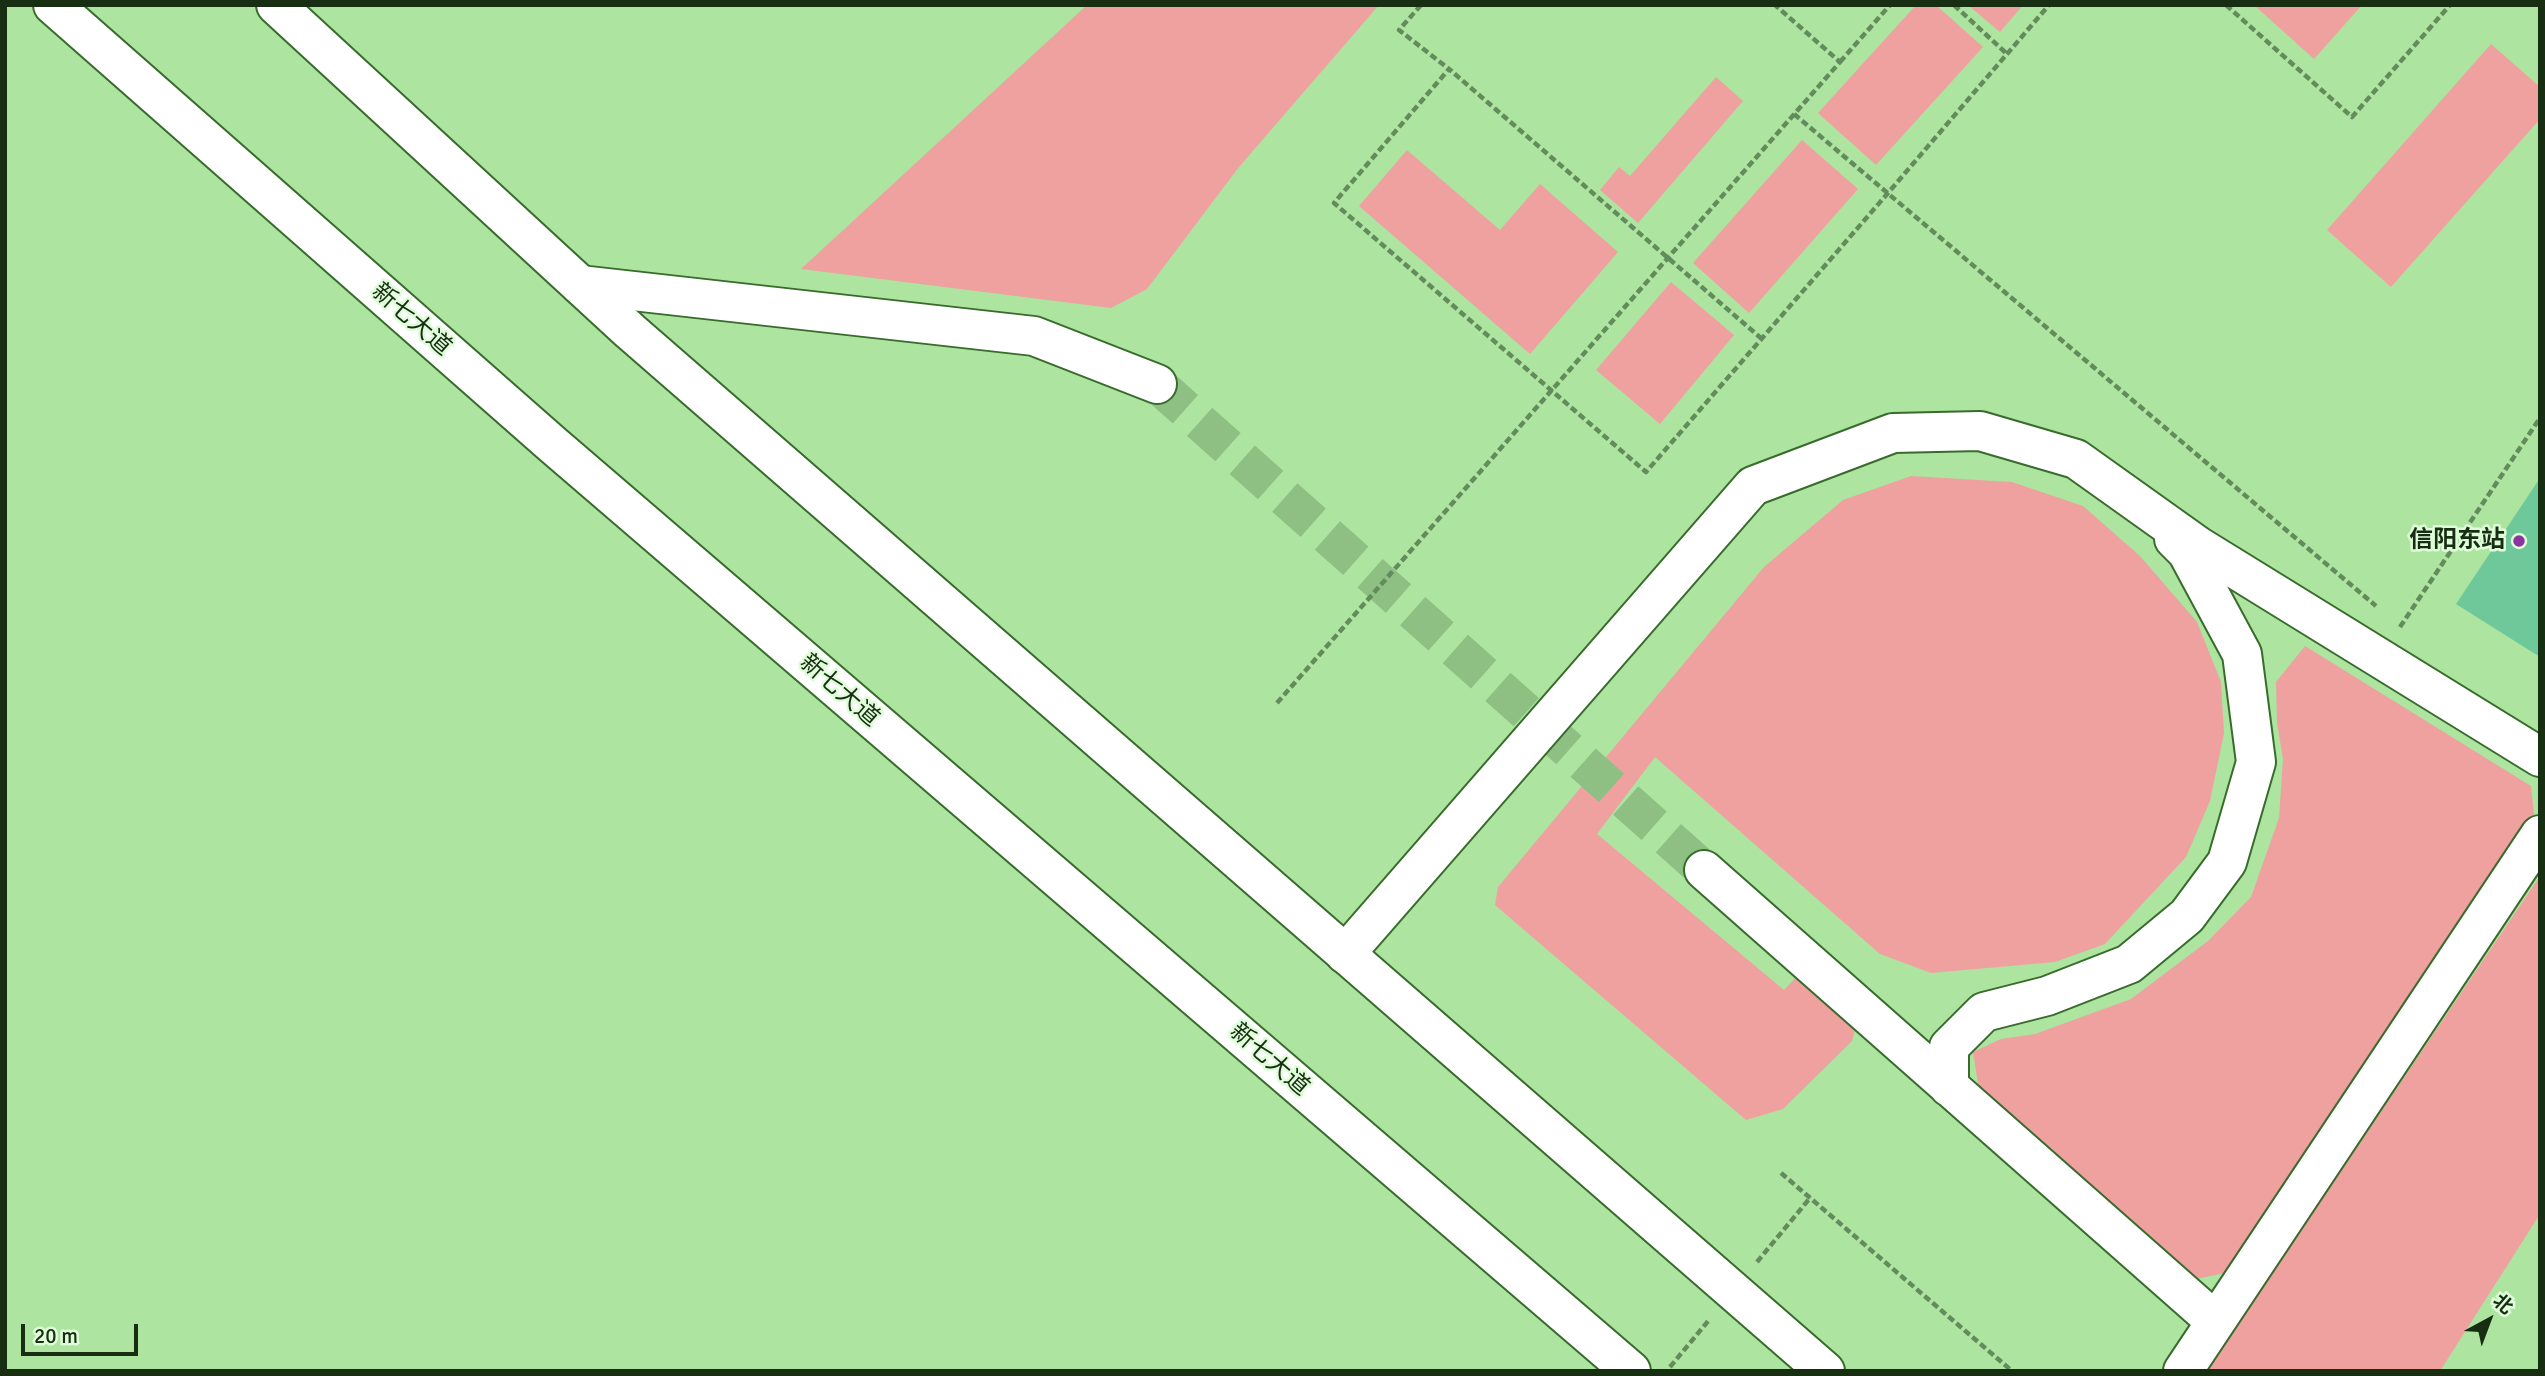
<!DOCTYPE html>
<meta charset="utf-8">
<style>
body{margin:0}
#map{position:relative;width:2545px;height:1376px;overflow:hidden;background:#ace4a0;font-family:Signika,"Noto Sans SC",sans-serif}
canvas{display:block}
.frame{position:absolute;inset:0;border:7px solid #182e13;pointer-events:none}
.north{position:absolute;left:2454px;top:1285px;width:70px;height:70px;-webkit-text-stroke:5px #e0fdda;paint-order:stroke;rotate:41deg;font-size:19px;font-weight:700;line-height:28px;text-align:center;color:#182e13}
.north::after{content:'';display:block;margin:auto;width:24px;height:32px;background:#182e13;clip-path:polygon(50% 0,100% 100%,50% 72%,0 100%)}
.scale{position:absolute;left:21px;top:1324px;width:117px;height:32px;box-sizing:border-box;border:4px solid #182e13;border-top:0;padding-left:9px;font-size:21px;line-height:24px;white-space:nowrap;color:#182e13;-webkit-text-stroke:5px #e0fdda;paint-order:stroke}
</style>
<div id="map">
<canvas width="2545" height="1376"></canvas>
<div class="frame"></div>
<div class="north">北</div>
<div class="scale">20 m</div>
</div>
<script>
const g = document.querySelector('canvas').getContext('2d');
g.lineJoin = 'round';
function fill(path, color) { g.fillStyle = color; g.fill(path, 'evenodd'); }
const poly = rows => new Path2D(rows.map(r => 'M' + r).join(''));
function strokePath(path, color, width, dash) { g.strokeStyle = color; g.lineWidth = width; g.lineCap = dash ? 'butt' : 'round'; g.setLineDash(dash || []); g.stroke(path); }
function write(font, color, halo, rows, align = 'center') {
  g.font = font + ' Signika,"Noto Sans SC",sans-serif'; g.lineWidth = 5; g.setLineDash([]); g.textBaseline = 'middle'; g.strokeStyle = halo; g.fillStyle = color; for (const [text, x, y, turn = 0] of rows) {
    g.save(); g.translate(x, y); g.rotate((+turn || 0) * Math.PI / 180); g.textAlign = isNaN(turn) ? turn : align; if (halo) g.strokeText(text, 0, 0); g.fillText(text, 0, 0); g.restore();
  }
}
const green = poly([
 [1087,5,1379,5,1239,167,1147,289,1111,308,801,269],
 [1916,5,1936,5,1983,47,1876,165,1818,113],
 [1968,5,2023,5,2000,32],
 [2254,5,2362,5,2314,59],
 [2491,44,2540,87,2540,119,2391,287,2327,230],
 [1716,77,1743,101,1638,223,1600,190,1619,167,1630,176],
 [1802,140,1858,189,1749,313,1693,263],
 [1407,150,1500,230,1540,184,1618,252,1530,354,1359,206],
 [1671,282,1734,335,1660,424,1596,370],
 [1911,476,2012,482,2083,506,2140,556,2197,622,2221,682,2224,733,2210,801,2186,857,2105,944,2055,962,1931,973,1880,954,1655,757,1597,834,1784,990,1800,973,1857,1023,1852,1041,1783,1109,1746,1120,1495,905,1498,887,1764,567,1843,500],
 [2305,646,2531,786,2534,814,2342,1110,2225,1273,2196,1279,1980,1096,1973,1052,2001,1039,2035,1034,2131,999,2208,941,2251,897,2279,818,2283,759,2277,723,2276,682],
 [2540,876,2540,1214,2440,1371,2206,1371]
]);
const building = poly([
 [2540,478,2540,657,2456,604]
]);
const minorTunnel = poly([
 [1157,384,1704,870]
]);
const path = poly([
 [1421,5,1399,30,1449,69],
 [1954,5,2007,54],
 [2226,5,2352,117,2450,5],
 [1840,62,1890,5],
 [1794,114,2376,606],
 [1762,339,1449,69,1334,203,1646,472,1888,193,2049,5],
 [2400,627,2540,418],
 [1277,703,1840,62,1775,5],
 [1781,1173,2012,1371],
 [1757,1262,1810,1198],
 [1670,1367,1709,1320]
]);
const minor = poly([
 [580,285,1034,336,1157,384],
 [1704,870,2215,1321],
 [1345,954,1753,486,1893,433,1980,431,2076,459,2198,546,2540,757],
 [1949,1087,1949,1047,1984,1012,2047,996,2129,964,2187,916,2227,862,2256,762,2242,654,2187,552,2174,539],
 [2183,1371,2540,835]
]);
const major = poly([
 [53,5,552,444,1631,1371],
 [276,5,630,331,1825,1371]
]);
const markers = [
 [2519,541,7,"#8d34a0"]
];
const streetNames = [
 ["新七大道",411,320,41],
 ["新七大道",839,691,41],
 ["新七大道",1269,1060,41]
];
const poiNames = [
 ["信阳东站",2505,541]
];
fill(green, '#efa1a0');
fill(building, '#6fc89a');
strokePath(minorTunnel, '#8ec084', 38, [38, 19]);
strokePath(minor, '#386b2c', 42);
strokePath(major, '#386b2c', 42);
strokePath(path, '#638b5b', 4.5, [7, 3.5]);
strokePath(minor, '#fff', 38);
strokePath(major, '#fff', 38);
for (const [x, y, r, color] of markers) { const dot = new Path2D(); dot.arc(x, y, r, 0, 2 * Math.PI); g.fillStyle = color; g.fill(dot); strokePath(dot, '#e0fdda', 2.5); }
write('24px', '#182e13', '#e0fdda', streetNames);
write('bold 24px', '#182e13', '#e0fdda', poiNames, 'right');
</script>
